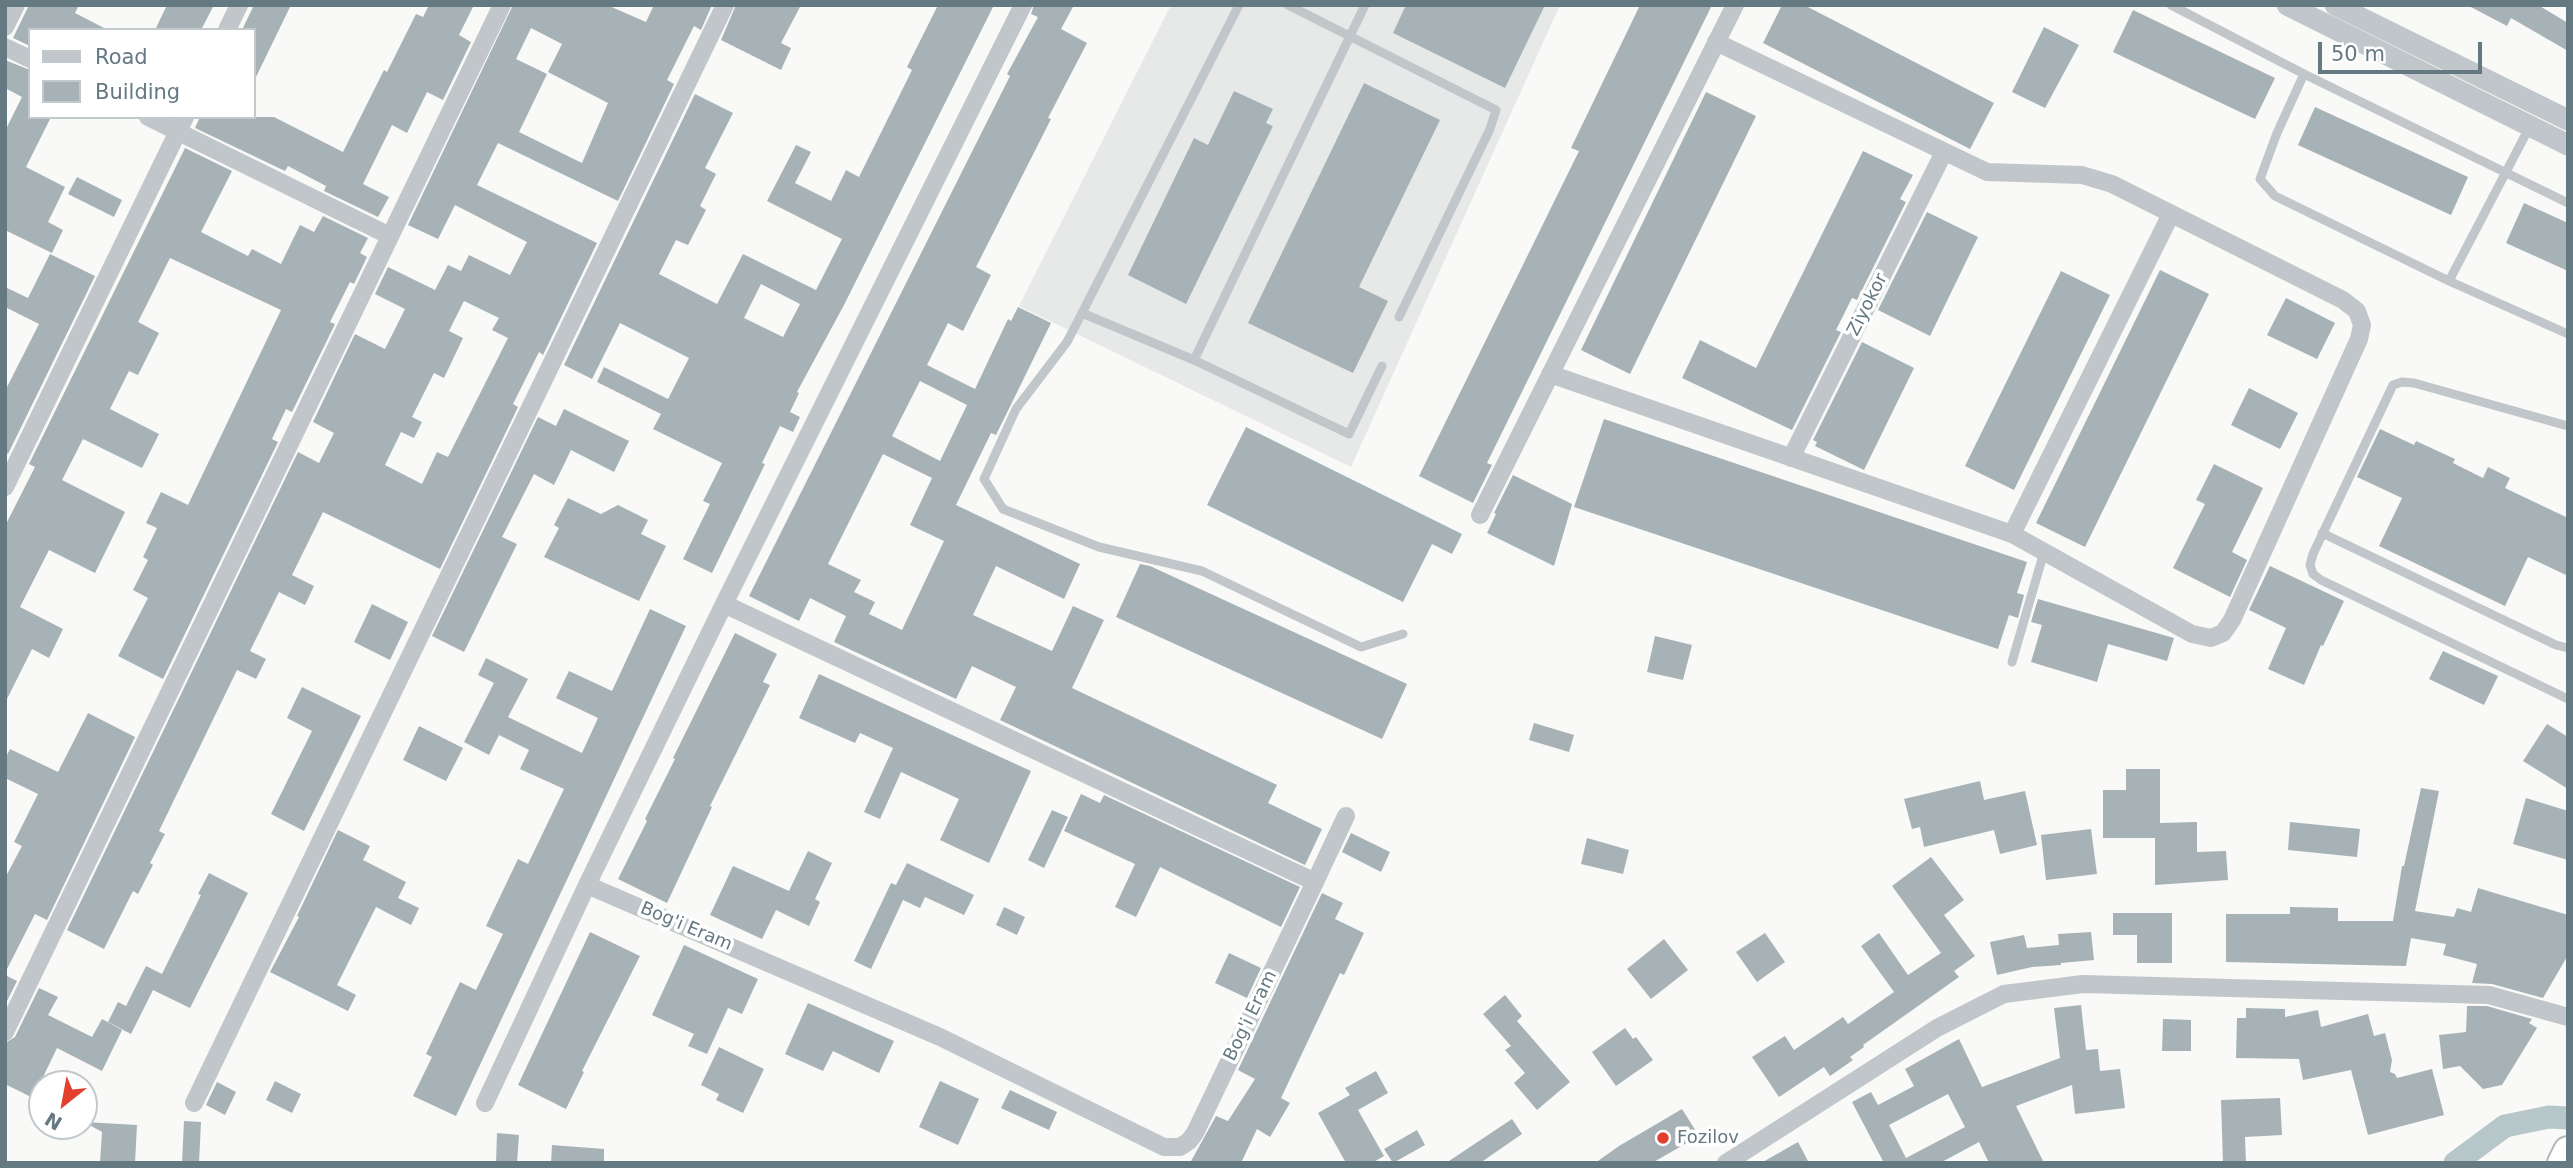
<!DOCTYPE html>
<style>
body{margin:0}
#map{position:relative;width:2573px;height:1168px;overflow:hidden;background:#f9f9f7;font-family:"DejaVu Sans",sans-serif}
canvas{display:block}
.frame{position:absolute;inset:0;border:7px solid #657982;pointer-events:none}
.legend{position:absolute;left:28px;top:28px;width:228px;height:91px;box-sizing:border-box;background:#fff;border:2px solid #c1c9cd;margin:0;padding:9px 12px;list-style:none;font-size:21px;color:#657982}
.legend li{display:flex;align-items:center;gap:14px;height:35px}
.legend b{width:35px;border:2px solid #c1c9cd}
.north{position:absolute;left:28px;top:1070px;width:70px;height:70px;box-sizing:border-box;background:#fff;border:2px solid #c1c9cd;border-radius:50%;rotate:211deg;font-size:19px;font-weight:700;line-height:28px;text-align:center;color:#657982}
.north::after{content:'';display:block;margin:auto;width:24px;height:32px;background:#e2412f;clip-path:polygon(50% 0,100% 100%,50% 72%,0 100%)}
.scale{position:absolute;left:2318px;top:42px;width:164px;height:32px;box-sizing:border-box;border:4px solid #657982;border-top:0;padding-left:9px;font-size:21px;line-height:24px;white-space:nowrap;color:#657982;-webkit-text-stroke:5px #fff;paint-order:stroke}
</style>
<div id="map">
<canvas width="2573" height="1168"></canvas>
<div class="frame"></div>
<ul class="legend">
<li><b style="height:9px;background:#c0c6c9"></b>Road</li>
<li><b style="height:19px;background:#a7b2b6"></b>Building</li>
</ul>
<div class="north">N</div>
<div class="scale">50 m</div>
</div>
<script>
const g = document.querySelector('canvas').getContext('2d');
g.lineJoin = 'round';
function fill(path, color) { g.fillStyle = color; g.fill(path, 'evenodd'); }
const poly = rows => new Path2D(rows.map(r => 'M' + r).join(''));
function strokePath(path, color, width, dash) { g.strokeStyle = color; g.lineWidth = width; g.lineCap = dash ? 'butt' : 'round'; g.setLineDash(dash || []); g.stroke(path); }
function write(font, color, halo, rows, align = 'center') {
  g.font = font + ' "DejaVu Sans",sans-serif'; g.lineWidth = 7; g.setLineDash([]); g.textBaseline = 'middle'; g.strokeStyle = halo; g.fillStyle = color; for (const [text, x, y, turn = 0] of rows) {
    g.save(); g.translate(x, y); g.rotate((+turn || 0) * Math.PI / 180); g.textAlign = isNaN(turn) ? turn : align; if (halo) g.strokeText(text, 0, 0); g.fillText(text, 0, 0); g.restore();
  }
}
const built = poly([
 [1171,5,1560,5,1351,467,1019,306]
]);
const canal = poly([
 [2455,1163,2505,1126,2549,1117,2568,1118]
]);
const building = poly([
 [29,5,79,5,75,13,108,30,30,30,30,46,13,38],
 [167,5,214,5,201,30,155,30],
 [254,5,291,5,254,81,254,30,242,30],
 [429,5,474,5,459,35,471,42,443,100,427,92,407,133,392,125,363,184,389,197,378,217,324,191,326,186,288,166,285,171,195,128,200,117,274,117,343,152,384,70,387,72,416,14,423,17],
 [513,5,607,5,646,22,654,5,712,5,701,30,694,26,667,80,674,84,618,201,498,143,477,185,597,243,543,355,539,352,513,404,518,407,440,569,323,512,292,575,314,586,305,605,279,592,250,651,266,659,256,679,237,670,159,831,165,834,150,863,153,865,138,894,133,891,104,949,67,930,298,452,319,463,334,433,313,422,355,334,385,349,405,309,375,294,388,267,435,290,448,265,461,271,469,255,510,275,527,242,455,205,438,239,408,225],
 [531,28,562,44,548,72,608,103,582,163,519,132,547,74,516,59],
 [464,301,499,318,492,330,508,338,448,457,437,452,422,484,385,465,401,432,414,438,422,422,412,417,434,373,444,378,463,338,449,331],
 [736,5,801,5,781,43,791,48,781,70,721,40],
 [938,5,994,5,844,305,797,392,799,393,790,412,800,417,793,432,780,426,762,463,765,464,712,573,683,559,710,504,703,501,722,463,653,429,661,414,597,382,604,367,668,399,689,358,620,323,592,379,564,365,695,94,733,113,705,168,716,174,700,206,706,210,688,245,676,240,659,274,717,304,743,254,816,290,842,239,767,201,796,145,811,152,795,183,831,201,846,170,859,177,912,70,907,67],
 [761,284,800,304,783,337,744,318],
 [1034,5,1074,5,1061,29,1087,43,1048,118,1051,119,976,267,991,275,963,331,948,323,927,365,975,389,1008,319,1011,321,1018,307,1051,323,996,435,991,433,956,505,1080,564,1064,599,996,566,973,615,1052,651,1073,606,1104,620,1072,688,1277,785,1268,803,1322,829,1305,865,1000,720,1016,687,972,666,956,699,834,642,846,616,810,598,799,621,749,596,1010,76,1007,74,1038,17,1031,14],
 [920,381,967,405,940,461,892,436],
 [883,454,932,478,910,525,944,541,902,630,869,614,875,602,854,592,861,580,828,564],
 [1406,5,1545,5,1505,88,1393,33],
 [1640,5,1712,5,1487,463,1492,465,1473,503,1419,476,1579,151,1571,148],
 [1782,5,1804,5,1994,103,1970,149,1763,43],
 [2467,5,2538,5,2568,23,2568,51,2511,18,2507,26],
 [2133,10,2275,78,2255,119,2113,52],
 [2044,27,2079,45,2045,108,2012,92],
 [5,60,30,70,30,117,51,117,26,167,65,187,48,222,63,230,52,253,5,230,5,131,22,97,5,88],
 [1364,83,1440,120,1359,287,1388,301,1353,373,1248,323],
 [1234,91,1273,109,1266,123,1273,126,1186,304,1128,275,1194,138,1208,145],
 [1706,92,1756,116,1630,374,1581,350],
 [2315,107,2468,177,2451,215,2298,145],
 [185,148,232,171,201,232,248,256,252,249,281,264,300,225,314,232,323,216,368,238,360,253,367,257,354,284,350,282,330,322,335,324,292,412,286,409,272,439,278,442,163,679,118,656,148,598,133,590,148,560,143,557,157,528,146,523,161,492,188,505,281,310,170,258,138,322,159,333,138,375,129,371,110,409,159,434,142,468,83,439,62,480,125,512,95,573,49,550,20,607,63,629,49,658,32,649,5,703,5,526,35,467,29,464],
 [1863,151,1913,175,1900,199,1906,202,1857,300,1852,298,1836,330,1841,332,1792,430,1682,378,1700,340,1756,368],
 [77,177,122,200,114,217,68,194],
 [2524,203,2568,223,2568,271,2506,243],
 [1927,212,1978,237,1930,336,1878,310],
 [50,254,95,276,8,454,5,452,5,391,39,324,5,307,5,287,28,298],
 [2160,270,2209,294,2085,547,2036,523],
 [2061,271,2110,295,2014,490,1965,466],
 [2286,298,2335,323,2317,359,2267,335],
 [1862,342,1914,368,1864,470,1815,446,1817,442,1813,440],
 [2249,388,2298,413,2280,449,2231,425],
 [564,409,629,441,614,472,571,450,554,485,534,474,502,537,517,544,464,652,432,636,538,417,556,426],
 [1604,419,2027,562,2017,593,2024,595,2018,618,2009,615,1998,649,1574,507],
 [1246,427,1462,534,1452,554,1432,544,1403,602,1207,505],
 [2380,429,2414,445,2416,441,2455,459,2453,463,2483,478,2488,467,2510,478,2505,488,2568,518,2568,576,2528,557,2505,606,2379,546,2402,498,2357,477],
 [2214,464,2263,488,2232,552,2247,560,2230,597,2173,568,2205,504,2196,500],
 [1513,475,1572,504,1554,566,1487,533,1496,514,1494,513],
 [568,498,601,514,618,505,648,520,641,534,666,546,639,601,544,557,559,528,554,525],
 [1140,564,1150,566,1407,684,1382,739,1116,617],
 [2270,566,2344,601,2323,646,2321,645,2304,685,2268,669,2286,628,2249,610],
 [2038,599,2174,638,2167,661,2108,644,2097,682,2031,662,2042,625,2031,622],
 [372,604,408,622,390,660,354,642],
 [650,609,686,626,456,1116,413,1096,432,1057,426,1054,460,982,476,990,503,934,486,926,518,859,528,864,564,789,520,769,529,750,499,735,489,755,464,742,494,683,478,675,486,658,528,679,508,717,582,753,598,718,556,698,569,671,612,691],
 [735,633,777,654,763,682,770,685,710,806,712,807,667,903,618,879,647,821,645,819,675,759,673,758],
 [1655,636,1692,645,1683,680,1647,672],
 [2443,651,2498,676,2484,705,2429,679],
 [819,674,1031,771,989,863,940,840,959,799,901,772,880,819,864,812,893,748,860,733,855,743,799,718],
 [302,687,361,716,304,831,271,814,312,731,287,718],
 [88,713,135,737,47,920,35,914,5,973,5,878,22,846,14,842,38,794,5,778,5,759,10,749,58,772],
 [1534,723,1574,735,1569,752,1529,740],
 [2547,724,2568,737,2568,789,2523,761],
 [419,726,463,748,446,781,403,760],
 [2126,769,2160,769,2160,823,2197,822,2197,852,2226,851,2228,880,2155,885,2155,838,2103,838,2103,790,2126,790],
 [1980,781,1984,800,2025,791,2037,845,2000,854,1994,830,1924,847,1920,827,1912,829,1904,799],
 [2421,788,2439,791,2415,911,2454,917,2457,908,2471,912,2478,888,2568,915,2568,955,2543,998,2492,984,2472,983,2477,964,2443,955,2446,944,2411,938,2406,966,2226,962,2226,914,2290,914,2290,907,2338,908,2338,921,2393,921,2402,866,2404,866],
 [1081,794,1100,803,1104,795,1300,887,1281,927,1160,867,1136,917,1115,907,1135,864,1064,831],
 [2526,798,2568,811,2568,860,2513,844],
 [1052,810,1068,817,1044,868,1028,860],
 [2290,822,2360,829,2357,857,2288,850],
 [2091,829,2097,874,2046,880,2041,835],
 [338,830,370,846,363,860,406,882,398,898,419,908,411,925,376,907,337,985,356,995,348,1011,270,972,299,917,297,916],
 [1351,833,1390,852,1381,872,1342,852],
 [1587,838,1629,850,1623,874,1581,864],
 [808,851,832,863,815,899,820,902,809,926,776,910,762,939,710,915,733,866,789,891],
 [1931,857,1964,900,1944,915,1975,956,1954,971,1959,977,1863,1045,1864,1047,1850,1057,1853,1060,1830,1076,1824,1067,1779,1097,1752,1057,1785,1036,1794,1050,1843,1017,1848,1024,1894,992,1861,946,1879,933,1908,975,1941,953,1892,886],
 [907,863,974,895,964,915,925,897,920,908,903,900,871,969,854,961,891,883,896,885],
 [209,873,248,893,190,1008,153,990,131,1034,108,1022,118,1002,126,1006,146,966,162,974,201,895,198,894],
 [1322,893,1343,903,1335,919,1364,933,1344,975,1340,973,1281,1098,1290,1103,1270,1137,1257,1129,1241,1163,1190,1163,1216,1116,1228,1121,1255,1079,1238,1070],
 [1004,907,1025,917,1017,935,996,925],
 [2113,913,2172,913,2172,963,2137,963,2137,935,2113,935],
 [590,932,640,956,582,1071,584,1072,566,1109,518,1085],
 [2091,932,2094,960,2061,963,2061,965,2032,967,1997,975,1990,942,2024,935,2027,948,2059,945,2058,934],
 [1765,933,1785,962,1757,982,1736,952],
 [1664,939,1688,970,1651,999,1627,969],
 [684,945,758,979,742,1014,728,1008,707,1054,688,1046,694,1034,652,1015],
 [1229,953,1261,968,1247,998,1215,983],
 [5,975,17,981,5,1005],
 [39,988,58,997,48,1015,92,1037,102,1019,122,1030,102,1071,57,1048,33,1098,5,1084,5,1043,15,1037],
 [1505,995,1522,1016,1517,1021,1570,1082,1537,1110,1514,1083,1525,1073,1505,1050,1511,1046,1483,1014],
 [808,1003,894,1041,879,1073,833,1051,823,1071,785,1054],
 [2081,1005,2086,1050,2098,1049,2100,1071,2120,1069,2125,1108,2075,1114,2072,1085,2016,1106,2044,1163,1989,1163,1979,1142,1940,1163,1884,1163,1852,1102,1871,1092,1878,1105,1914,1086,1905,1069,1959,1039,1982,1087,2060,1058,2054,1008],
 [1948,1094,1965,1127,1906,1158,1889,1125],
 [2467,1006,2487,1006,2532,1019,2529,1023,2537,1028,2502,1085,2483,1089,2460,1066,2443,1069,2439,1035,2466,1032],
 [2246,1008,2285,1009,2285,1017,2318,1010,2321,1027,2368,1014,2374,1036,2385,1033,2392,1060,2390,1072,2395,1074,2397,1078,2432,1069,2444,1115,2368,1135,2351,1070,2303,1080,2299,1059,2236,1058,2237,1018,2246,1018],
 [2163,1019,2191,1020,2191,1051,2162,1051],
 [1625,1028,1633,1039,1636,1037,1653,1060,1616,1086,1592,1052],
 [719,1047,764,1069,743,1113,716,1100,719,1094,701,1085],
 [1376,1071,1388,1093,1358,1110,1384,1156,1372,1163,1346,1163,1318,1113,1350,1095,1345,1088],
 [275,1081,301,1094,292,1113,266,1100],
 [940,1081,979,1099,958,1145,919,1127],
 [217,1082,236,1092,225,1115,206,1105],
 [1010,1090,1057,1112,1049,1130,1001,1108],
 [2280,1098,2282,1135,2245,1137,2246,1163,2223,1163,2221,1100],
 [1682,1109,1699,1136,1652,1163,1595,1163,1619,1146],
 [1512,1119,1522,1134,1480,1163,1446,1163],
 [184,1121,201,1122,199,1163,182,1163],
 [84,1122,137,1125,135,1163,100,1163,102,1132],
 [1417,1130,1425,1145,1393,1163,1384,1149],
 [497,1133,519,1135,517,1163,496,1163],
 [1798,1142,1809,1163,1761,1163],
 [552,1145,604,1149,604,1163,551,1163]
]);
const service = poly([
 [1239,5,1082,313,1067,342,1016,409,984,479,1003,509,1099,547,1202,571,1361,647,1403,634],
 [1288,5,1496,110,1490,129,1399,317],
 [2171,5,2304,74,2568,203],
 [2304,74,2277,133,2260,179,2275,196,2449,281,2568,334],
 [2449,281,2530,126],
 [1082,313,1194,360,1349,434,1382,366],
 [1194,360,1365,5],
 [2568,426,2414,383,2402,382,2393,385,2313,554,2310,565,2313,574,2321,580,2568,699],
 [2322,533,2556,645,2568,648],
 [2012,662,2044,552]
]);
const minor = poly([
 [5,27,16,5],
 [227,30,239,5],
 [5,47,30,59],
 [148,117,390,236],
 [1550,374,2012,534,2192,634,2211,638,2223,633,2232,620,2359,339,2362,325,2357,311,2343,300,2112,184,2082,175,1987,172,1716,42],
 [1791,458,1944,152],
 [5,487,185,117],
 [1480,515,1735,5],
 [2012,534,2171,214],
 [1315,882,1346,816],
 [587,885,940,1037,1164,1147,1180,1147,1189,1141,1195,1133,1315,882,724,604],
 [5,1032,502,5],
 [194,1103,725,5],
 [485,1103,587,885,724,604,1023,5],
 [1726,1163,1937,1028,2004,994,2083,984,2489,995,2568,1017]
]);
const tertiary = poly([
 [2287,5,2568,145],
 [2335,5,2568,120]
]);
const trunk = poly([
 [2562,1163,2568,1151]
]);
const markers = [
 [1663,1138,7,"#e2412f"]
];
const streetNames = [
 ["Ziyokor",1868,305,-63],
 ["Bog'i Eram",686,927,23],
 ["Bog'i Eram",1251,1016,-64]
];
const poiNames = [
 ["Fozilov",1677,1138]
];
fill(built, '#e7e9e8');
strokePath(canal, '#b7c6c8', 23);
fill(building, '#a7b2b6');
strokePath(trunk, '#b4b9bc', 32);
strokePath(service, '#c0c6c9', 9);
strokePath(minor, '#c0c6c9', 18);
strokePath(tertiary, '#c0c6c9', 21);
strokePath(trunk, '#fff', 28);
for (const [x, y, r, color] of markers) { const dot = new Path2D(); dot.arc(x, y, r, 0, 2 * Math.PI); g.fillStyle = color; g.fill(dot); strokePath(dot, '#fff', 2.5); }
write('18px', '#657982', '#fff', streetNames);
write('18px', '#657982', '#fff', poiNames, 'left');
</script>
